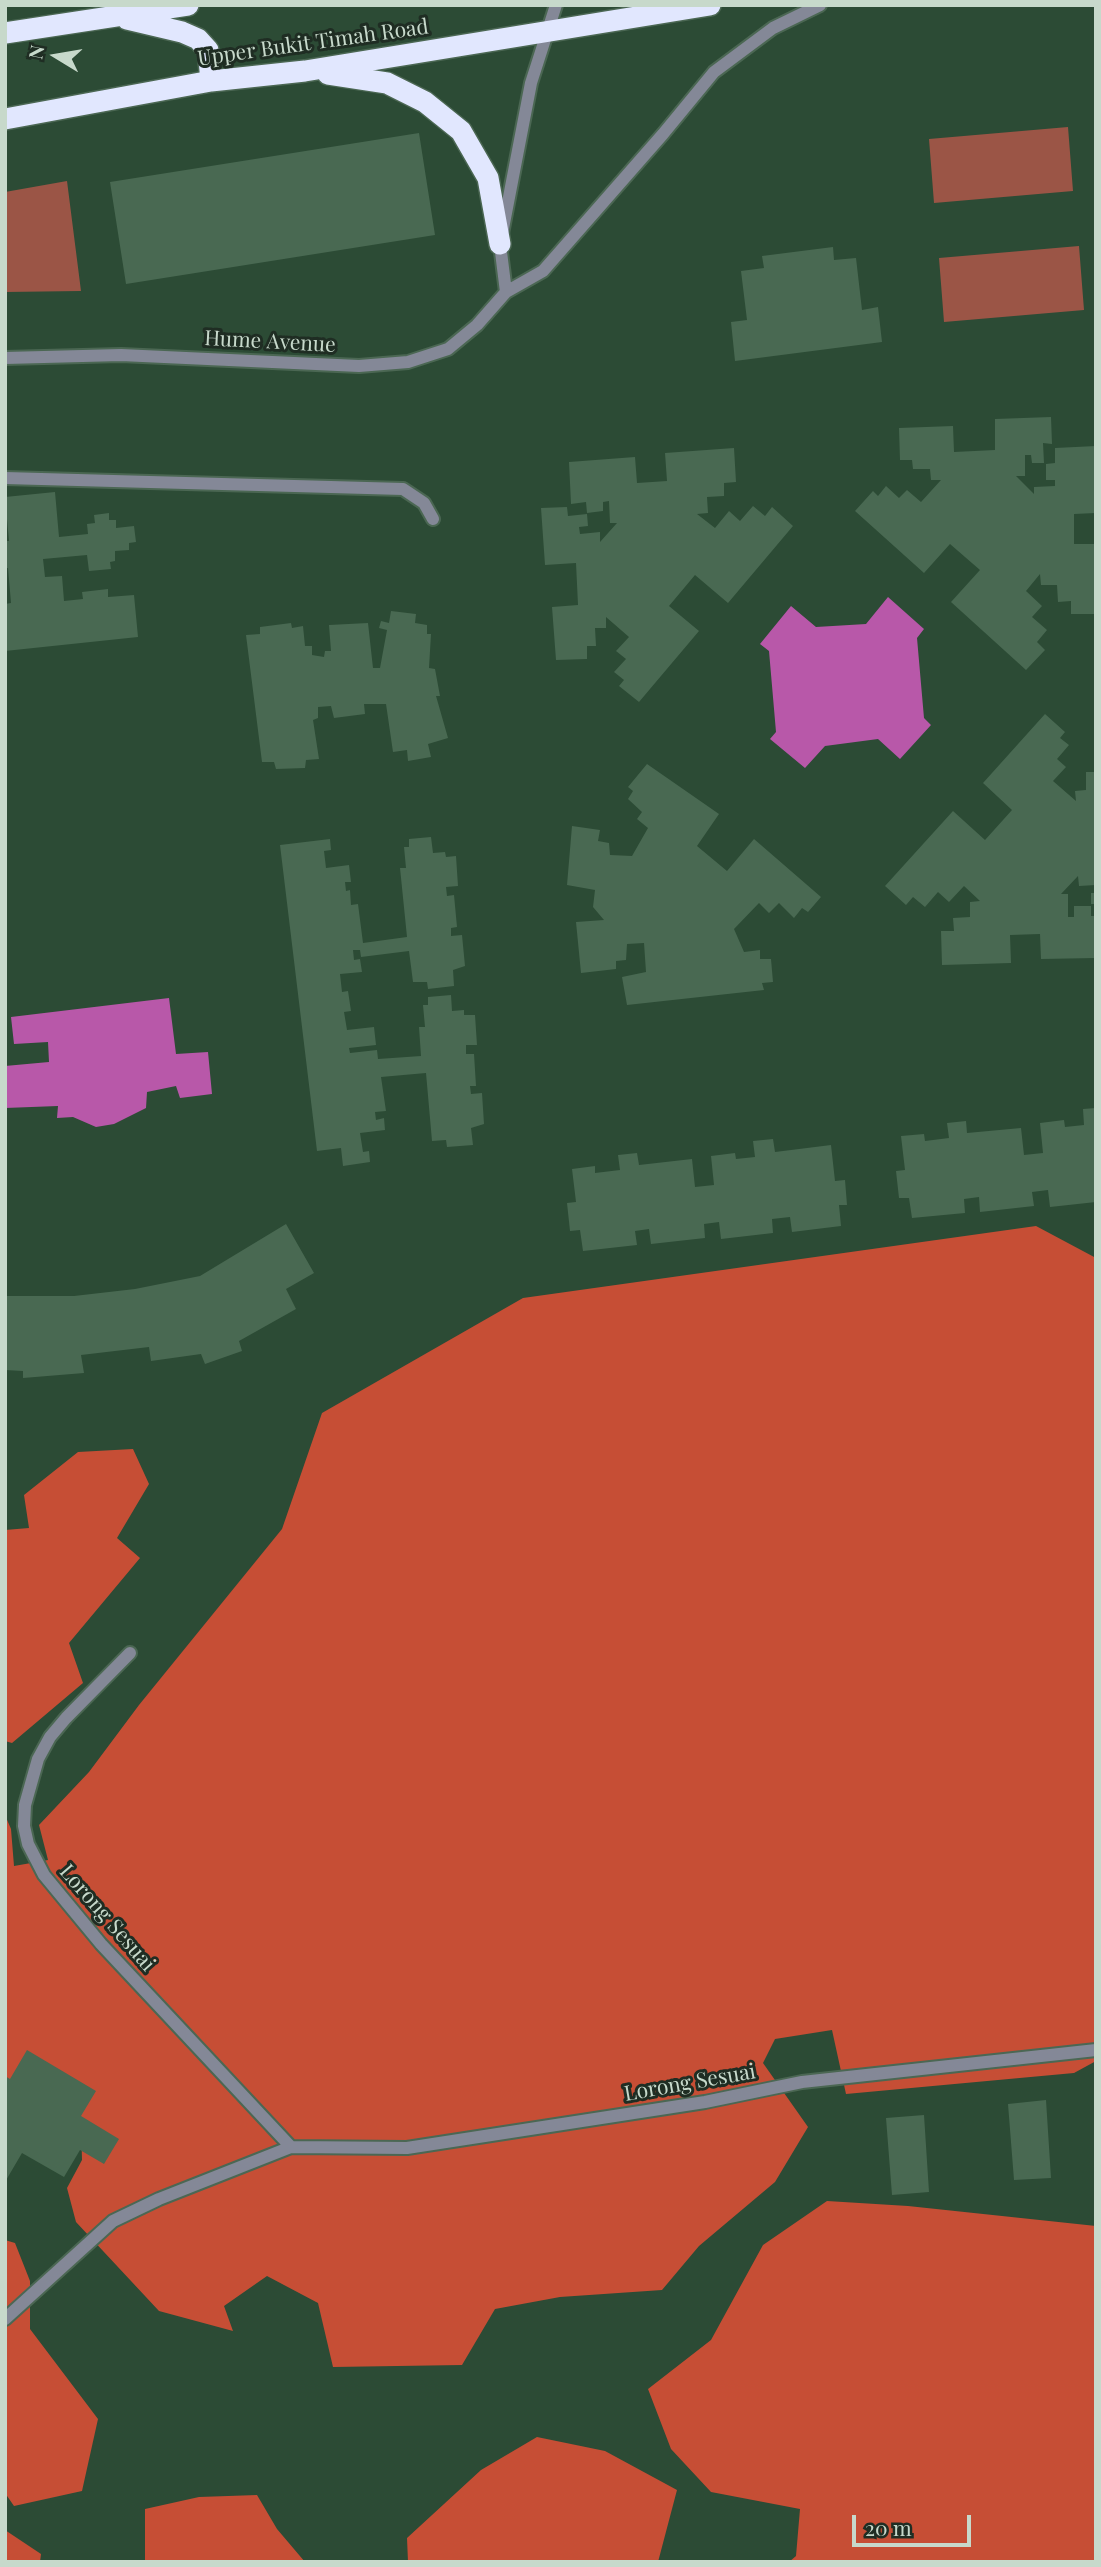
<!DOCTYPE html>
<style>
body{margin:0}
#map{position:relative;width:1101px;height:2567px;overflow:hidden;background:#2c4b35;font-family:"Playfair Display",serif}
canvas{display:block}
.frame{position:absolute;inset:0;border:7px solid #c7d9cb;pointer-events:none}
.north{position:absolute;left:21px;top:21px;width:70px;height:70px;-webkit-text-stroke:5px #1f2d23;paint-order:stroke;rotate:281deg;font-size:19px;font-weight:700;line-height:28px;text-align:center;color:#c7d9cb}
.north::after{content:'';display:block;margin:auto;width:24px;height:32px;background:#c7d9cb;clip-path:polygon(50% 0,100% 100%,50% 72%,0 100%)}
.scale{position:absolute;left:852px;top:2515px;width:119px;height:32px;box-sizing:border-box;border:4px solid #c7d9cb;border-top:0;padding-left:9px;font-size:21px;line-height:24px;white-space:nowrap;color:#c7d9cb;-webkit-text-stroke:5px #1f2d23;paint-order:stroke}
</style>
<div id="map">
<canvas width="1101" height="2567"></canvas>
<div class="frame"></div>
<div class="north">N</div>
<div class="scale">20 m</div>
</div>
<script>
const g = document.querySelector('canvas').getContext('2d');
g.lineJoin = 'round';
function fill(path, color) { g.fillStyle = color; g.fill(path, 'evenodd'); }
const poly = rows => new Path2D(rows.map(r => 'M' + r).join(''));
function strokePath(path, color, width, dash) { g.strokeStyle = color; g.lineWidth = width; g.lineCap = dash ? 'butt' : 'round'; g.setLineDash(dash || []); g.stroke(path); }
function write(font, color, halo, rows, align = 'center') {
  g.font = font + ' "Playfair Display",serif'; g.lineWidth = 6; g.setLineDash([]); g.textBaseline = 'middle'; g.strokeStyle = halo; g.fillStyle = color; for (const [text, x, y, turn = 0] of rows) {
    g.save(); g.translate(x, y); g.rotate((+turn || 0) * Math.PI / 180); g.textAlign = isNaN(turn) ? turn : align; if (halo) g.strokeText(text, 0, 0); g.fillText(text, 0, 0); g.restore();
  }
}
const green = poly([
 [1068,127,1073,191,934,203,929,139],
 [67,181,81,291,5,292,5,192],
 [1079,246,1084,310,944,322,939,258]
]);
const forest = poly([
 [1036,1226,1096,1258,1096,2061,1074,2073,846,2094,832,2030,775,2039,763,2063,808,2127,775,2182,699,2246,662,2290,560,2297,495,2309,462,2365,333,2367,318,2303,267,2276,224,2306,233,2331,159,2311,76,2222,67,2188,82,2160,81,2122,5,2105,5,1815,11,1829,14,1866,48,1860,39,1825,89,1772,139,1705,282,1529,322,1413,523,1298],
 [133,1449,149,1484,117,1538,140,1558,69,1643,83,1683,12,1743,5,1741,5,1530,29,1528,24,1495,78,1452],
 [827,2201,908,2206,1096,2226,1096,2562,789,2562,796,2556,800,2509,711,2492,671,2449,648,2389,711,2340,763,2245],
 [5,2240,15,2243,30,2281,30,2329,98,2419,82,2491,14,2506,5,2493],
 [537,2437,605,2451,677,2490,658,2562,408,2562,407,2538,481,2470],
 [257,2495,277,2529,305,2562,145,2562,145,2509,199,2497],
 [5,2530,41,2554,40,2562,5,2562]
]);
const water = poly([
 [888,597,924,629,917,638,924,718,931,725,900,759,878,739,825,746,805,768,770,739,776,732,769,651,760,644,791,606,816,627,866,624],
 [169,998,176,1054,208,1052,212,1094,180,1098,176,1086,147,1092,146,1108,114,1124,96,1127,73,1117,57,1118,58,1106,5,1108,5,1066,49,1062,48,1042,14,1044,11,1017]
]);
const building = poly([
 [419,133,435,235,126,284,110,182],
 [833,247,834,260,856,258,862,310,878,307,882,342,735,361,731,322,747,320,741,271,764,268,762,256],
 [1051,417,1052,444,1043,443,1044,463,1032,463,1031,455,1025,455,1025,476,1016,476,1034,494,1034,487,1055,486,1055,480,1046,480,1046,464,1055,463,1055,448,1096,446,1096,513,1074,514,1074,544,1096,544,1096,614,1071,614,1071,601,1058,602,1057,585,1041,585,1040,574,1026,591,1042,606,1032,617,1047,630,1037,642,1045,650,1026,670,951,602,980,570,950,544,924,573,855,511,873,491,878,496,886,486,899,498,907,490,921,502,941,480,931,480,930,469,913,469,912,460,900,460,899,428,953,426,954,452,995,450,995,419],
 [734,448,736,482,724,483,724,496,707,497,708,513,697,514,715,528,729,511,740,521,753,506,765,516,772,507,793,526,728,603,695,575,669,606,699,631,639,702,619,686,624,680,614,672,626,659,616,651,629,637,606,617,606,628,595,628,596,646,587,646,587,659,556,660,552,607,578,605,576,563,545,565,541,508,567,507,568,516,587,514,588,526,579,527,580,534,600,532,600,542,617,523,610,523,609,501,603,502,603,511,587,513,586,502,571,504,569,462,635,457,637,483,667,481,665,453],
 [55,492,59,537,88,534,87,524,95,523,94,515,109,513,109,520,116,520,116,528,134,526,136,542,129,543,129,550,115,551,115,561,110,562,111,569,89,571,87,555,43,559,45,577,62,576,64,601,83,599,82,592,108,589,108,597,134,595,138,637,5,651,5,604,11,603,8,568,5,568,5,541,9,541,5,497],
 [391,611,416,614,415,623,427,625,427,634,431,634,429,668,435,669,440,696,436,696,448,738,428,744,431,757,408,761,407,750,393,752,386,704,364,704,365,714,334,718,331,706,318,707,318,718,313,720,319,759,306,760,305,768,276,769,274,762,262,762,246,635,260,634,260,627,291,623,292,628,303,626,305,646,312,646,312,655,324,657,325,651,331,651,329,625,368,623,373,668,380,668,387,630,379,628,381,621,389,623],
 [1045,714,1065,732,1060,738,1069,745,1057,759,1066,767,1053,781,1076,801,1075,791,1086,790,1086,772,1096,772,1096,885,1079,886,1078,876,1061,894,1068,894,1068,917,1074,917,1074,906,1091,906,1091,916,1096,916,1096,958,1041,959,1040,934,1010,935,1011,963,942,965,941,931,954,931,953,918,970,917,970,902,980,901,964,886,949,902,938,892,925,907,913,897,906,905,885,886,953,811,985,840,1012,810,983,783],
 [647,764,719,814,697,846,727,871,754,839,821,897,808,912,802,908,794,918,779,903,769,913,759,903,734,929,744,952,760,950,760,959,771,959,773,982,762,983,764,990,627,1005,622,977,646,972,644,943,627,944,626,960,616,961,616,969,581,973,576,922,604,920,593,907,595,890,567,885,572,826,600,830,598,841,609,843,610,855,632,856,648,828,637,819,642,812,628,799,633,791,628,787],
 [431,837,433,853,445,852,446,857,456,856,458,886,446,887,447,896,454,895,457,927,451,928,451,936,462,935,465,966,453,970,454,986,428,989,427,982,413,982,409,951,361,957,360,950,353,950,354,960,360,959,362,972,340,974,342,992,348,991,351,1011,344,1012,347,1030,374,1027,376,1045,349,1048,350,1053,377,1050,378,1059,421,1056,419,1027,425,1027,423,1005,428,1005,428,997,451,995,452,1011,464,1010,464,1015,475,1015,477,1045,466,1045,466,1054,474,1054,476,1086,470,1086,471,1094,482,1093,484,1124,471,1128,473,1145,447,1147,446,1140,432,1141,426,1073,381,1077,386,1111,375,1112,376,1120,384,1118,385,1130,360,1133,363,1152,369,1151,370,1162,343,1166,341,1148,317,1151,280,845,330,839,331,850,324,851,326,868,349,865,351,882,345,882,346,891,350,890,351,905,358,904,363,943,407,937,400,868,406,868,404,847,409,847,409,839],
 [1091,893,1096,893,1096,904,1091,904],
 [1096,1108,1096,1202,1050,1207,1048,1190,1032,1192,1034,1206,980,1212,979,1197,964,1199,965,1213,912,1218,909,1198,899,1198,896,1171,905,1170,901,1136,924,1134,925,1141,949,1138,947,1123,966,1121,967,1133,1021,1128,1024,1155,1043,1153,1040,1123,1064,1120,1065,1127,1084,1125,1083,1109],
 [773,1139,775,1152,831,1145,835,1181,845,1180,847,1205,839,1205,841,1226,792,1232,790,1217,772,1219,773,1233,721,1239,719,1222,704,1224,705,1238,651,1244,649,1229,635,1231,637,1245,583,1251,580,1230,570,1231,567,1203,576,1202,572,1169,595,1166,595,1173,620,1170,618,1155,637,1153,639,1165,692,1159,695,1187,714,1185,711,1156,735,1153,736,1159,755,1157,753,1141],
 [286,1224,314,1273,286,1289,296,1309,239,1341,242,1351,205,1364,201,1354,151,1361,149,1347,81,1355,84,1373,23,1378,23,1371,5,1370,5,1296,74,1296,135,1289,200,1276],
 [27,2050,96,2091,81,2116,119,2139,104,2164,80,2150,64,2177,22,2153,5,2182,5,2076,10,2079],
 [1046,2100,1051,2178,1014,2180,1008,2104],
 [924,2115,929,2192,892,2195,886,2118]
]);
const minor = poly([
 [506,292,500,244,531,83,556,5],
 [5,358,121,355,359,366,408,362,448,349,477,325,506,292,543,271,663,134,714,72,773,28,820,5],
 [5,478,403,489,424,503,433,519],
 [130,1653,66,1718,50,1737,38,1759,25,1805,24,1826,28,1844,44,1875,101,1944,291,2147],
 [5,2319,113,2221,159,2199,291,2147,407,2148,705,2102,802,2082,1096,2050]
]);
const highway = poly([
 [127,19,182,32,198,39,208,50,211,81],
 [5,33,188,5],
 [328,74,387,83,425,102,461,131,488,178,500,244],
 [5,119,211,81,305,71,710,5]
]);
const streetNames = [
 ["Upper Bukit Timah Road",313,43,-8],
 ["Hume Avenue",270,342,3],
 ["Lorong Sesuai",107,1918,49],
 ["Lorong Sesuai",690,2083,-10]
];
fill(green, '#9b5546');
fill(forest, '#c64e35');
fill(water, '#b858a9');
fill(building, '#496952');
strokePath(minor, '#4b6753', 16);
strokePath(highway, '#4b6753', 24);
strokePath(minor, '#848897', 12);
strokePath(highway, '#e1e7fe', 21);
write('21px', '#c7d9cb', '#1f2d23', streetNames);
</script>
